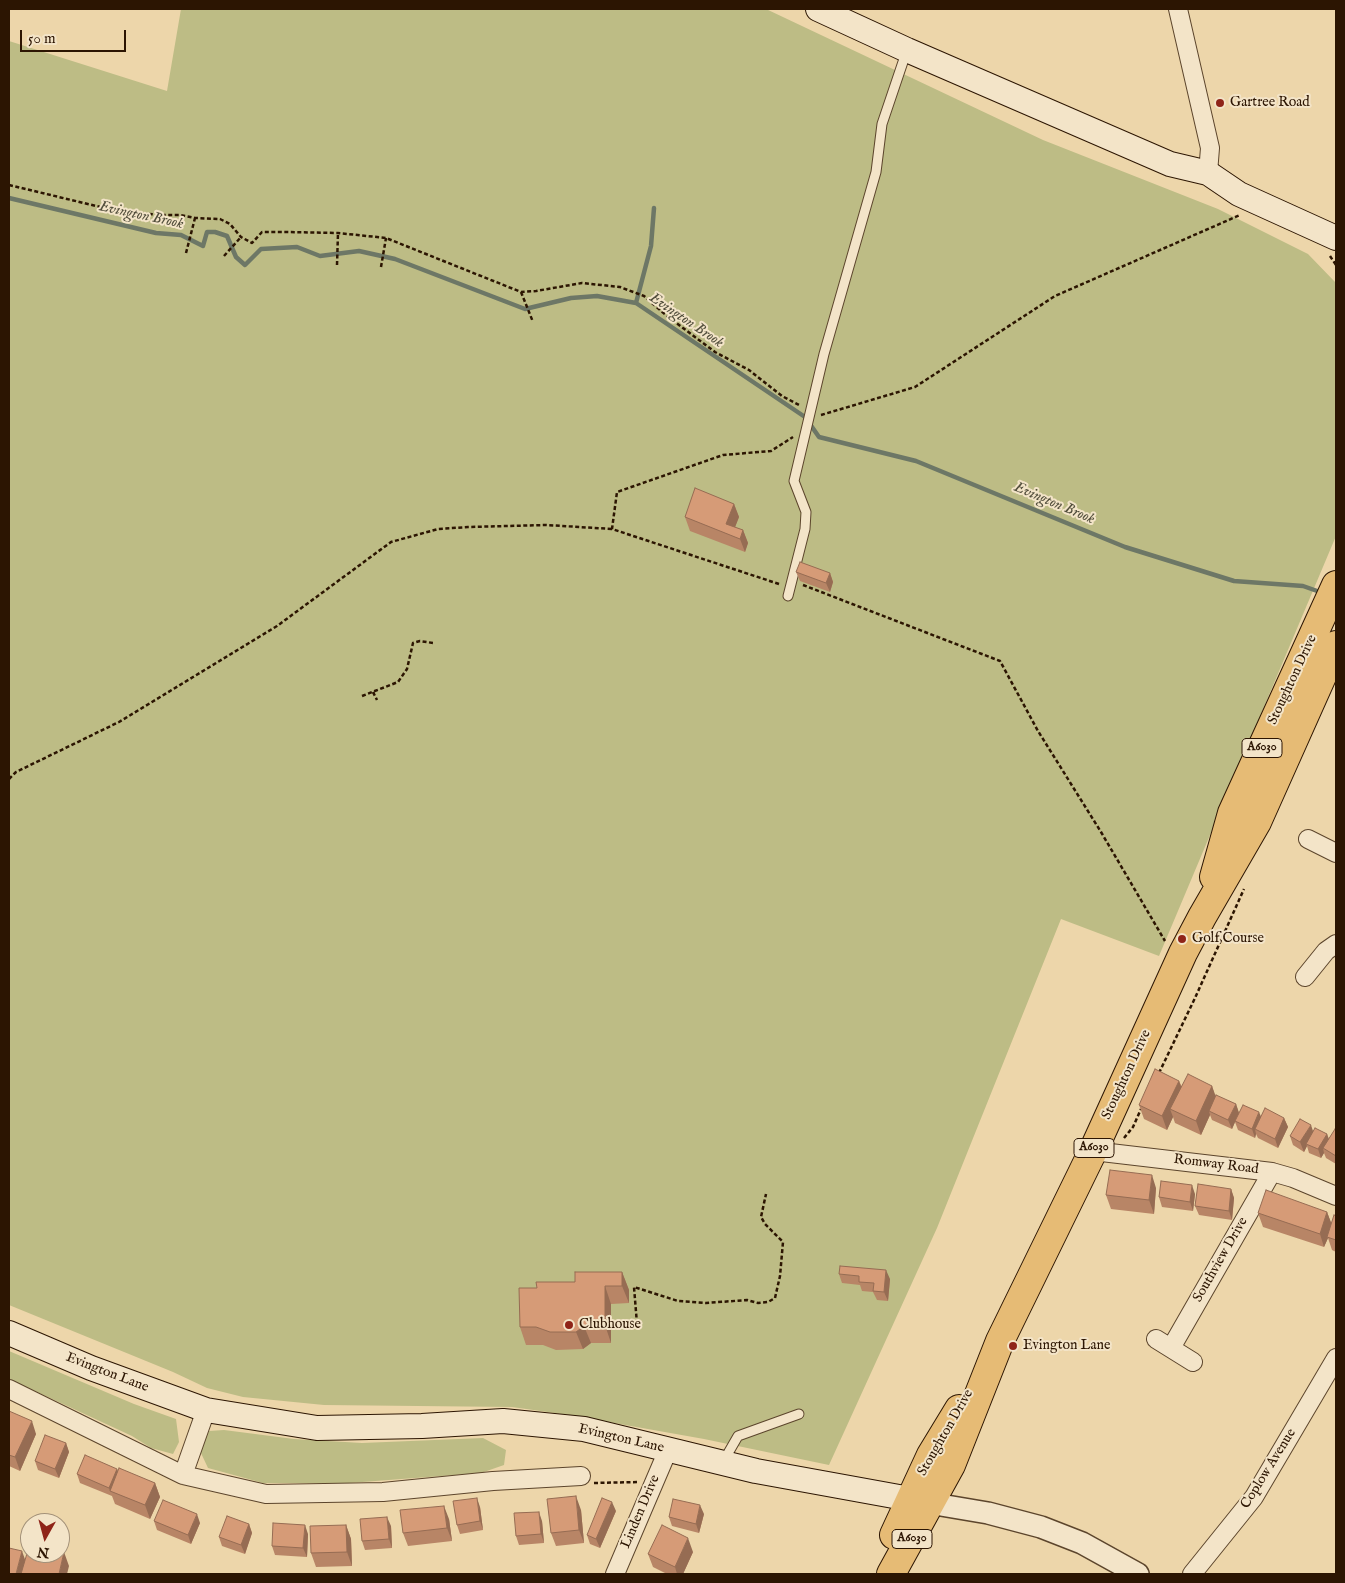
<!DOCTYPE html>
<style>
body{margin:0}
#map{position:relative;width:1345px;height:1583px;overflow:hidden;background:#edd6aa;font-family:"IM FELL English",serif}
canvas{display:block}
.frame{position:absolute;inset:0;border:10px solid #2c1502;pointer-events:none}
.north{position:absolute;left:20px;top:1513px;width:50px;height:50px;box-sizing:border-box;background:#f3e4c8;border:1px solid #a39179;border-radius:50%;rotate:187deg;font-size:14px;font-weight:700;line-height:20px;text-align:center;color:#2c1502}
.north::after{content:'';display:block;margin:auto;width:18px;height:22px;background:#8f2418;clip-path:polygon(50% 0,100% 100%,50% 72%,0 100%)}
.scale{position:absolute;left:20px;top:30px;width:106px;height:22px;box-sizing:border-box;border:2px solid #2c1502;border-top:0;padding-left:6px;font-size:15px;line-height:18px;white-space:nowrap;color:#2c1502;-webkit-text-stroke:4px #f3e4c8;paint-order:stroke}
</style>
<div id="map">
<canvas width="1345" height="1583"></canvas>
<div class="frame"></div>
<div class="north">N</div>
<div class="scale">50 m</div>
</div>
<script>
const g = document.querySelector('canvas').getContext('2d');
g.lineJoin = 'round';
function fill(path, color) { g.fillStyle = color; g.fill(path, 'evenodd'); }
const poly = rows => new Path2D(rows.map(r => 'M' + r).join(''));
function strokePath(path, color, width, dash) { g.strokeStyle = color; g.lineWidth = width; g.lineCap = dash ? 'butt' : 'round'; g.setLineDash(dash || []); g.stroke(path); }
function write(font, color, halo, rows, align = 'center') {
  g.font = font + ' "IM FELL English",serif'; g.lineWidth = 4; g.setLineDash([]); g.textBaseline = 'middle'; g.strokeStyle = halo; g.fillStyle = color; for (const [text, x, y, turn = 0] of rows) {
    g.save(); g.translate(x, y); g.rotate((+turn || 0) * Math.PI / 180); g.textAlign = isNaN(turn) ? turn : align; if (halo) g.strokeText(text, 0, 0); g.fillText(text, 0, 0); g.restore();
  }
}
const green = poly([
 [181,9,766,9,1043,140,1218,209,1308,254,1336,283,1336,536,1159,956,1061,919,937,1228,829,1465,704,1439,569,1415,512,1407,324,1405,243,1397,207,1388,173,1372,9,1305,9,41,167,91],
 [9,1351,134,1404,176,1419,179,1442,173,1454,151,1448,132,1436,9,1379],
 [224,1430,294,1439,362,1443,483,1438,506,1450,504,1465,481,1473,349,1483,263,1483,208,1468,200,1451,209,1431]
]);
const stream = poly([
 [9,198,156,233,181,235,203,246,207,232,215,232,227,236,236,257,245,265,261,249,297,247,320,256,359,251,395,259,525,309,571,298,597,296,636,303,805,417,819,437,916,461,1125,547,1234,581,1303,586,1320,592],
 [636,303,651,246,654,208]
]);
const path = poly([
 [9,185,117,211,161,215,180,215,195,218,220,219,230,224,241,237,252,243,262,232,285,232,338,233,386,238,521,292,536,291,582,283,620,287,644,296,667,316,715,352,749,370,782,396,801,406],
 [186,253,195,218],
 [224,256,241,237],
 [1330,256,1336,265],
 [337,265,338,233],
 [381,267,386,238],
 [521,292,533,322],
 [821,415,915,387,1055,296,1240,215],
 [779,584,612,529,617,492,723,455,771,451,793,437],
 [803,585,1000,661,1038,731,1101,832,1165,941],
 [373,692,377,700],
 [362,696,398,682,407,669,413,643,420,641,433,643],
 [9,779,16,772,119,722,277,626,391,542,438,529,468,527,546,525,612,529],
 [1159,1073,1195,998,1244,889],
 [1124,1138,1133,1127,1141,1109],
 [637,1324,634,1287,678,1301,706,1303,747,1300,758,1303,768,1302,775,1298,780,1276,783,1242,765,1224,761,1217,766,1194],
 [594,1483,639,1482]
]);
const service = poly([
 [788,596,805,529,806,512,794,481,824,354,876,172,882,124,907,50],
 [723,1462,738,1436,799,1414]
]);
const minor = poly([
 [1178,9,1210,148,1208,173],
 [1308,839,1336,853],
 [1305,977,1326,951,1336,944],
 [1093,1151,1272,1172,1293,1178,1336,1196],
 [1156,1339,1193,1362],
 [1171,1348,1272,1172],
 [9,1389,183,1475,206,1410],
 [183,1475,266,1494,383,1492,493,1481,581,1476],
 [615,1574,668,1450],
 [1192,1574,1254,1497,1336,1358]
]);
const tertiary = poly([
 [917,1501,988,1513,1041,1527,1082,1543,1138,1574]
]);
const secondary = poly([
 [818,9,907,50,1170,164,1208,173,1239,194,1336,238],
 [9,1333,91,1368,206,1410,317,1428,422,1426,503,1421,584,1429,756,1471,910,1499]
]);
const trunk = poly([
 [1214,877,1232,813,1336,585],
 [894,1535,931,1455,959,1409],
 [891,1574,951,1465,1000,1341,1093,1151,1183,953,1202,917,1257,822,1336,645]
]);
const wall = poly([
 [734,504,739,517,735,527,743,530,748,543,745,552,690,531,685,517],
 [796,572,830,573,833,582,830,592,800,581],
 [1179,1081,1182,1087,1212,1086,1215,1096,1236,1104,1239,1113,1261,1117,1284,1118,1288,1127,1278,1148,1258,1138,1256,1134,1255,1138,1238,1130,1235,1122,1232,1129,1212,1120,1210,1115,1201,1135,1175,1123,1173,1117,1167,1130,1144,1119,1139,1105],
 [1336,1130,1336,1164,1326,1158,1324,1153,1321,1158,1309,1153,1307,1146,1304,1152,1293,1145,1290,1136,1313,1131,1327,1134,1329,1139],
 [1156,1188,1154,1214,1111,1209,1106,1195],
 [1231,1189,1234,1198,1232,1220,1199,1215,1195,1206],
 [1195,1194,1193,1211,1162,1207,1159,1197],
 [1327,1212,1331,1223,1336,1216,1336,1252,1332,1250,1328,1238,1324,1247,1263,1227,1258,1213],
 [622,1272,629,1290,629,1303,611,1304,611,1343,591,1343,583,1349,556,1350,543,1345,526,1345,520,1327,537,1288,575,1282],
 [839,1274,890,1279,888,1301,877,1300,873,1292,862,1291,860,1285,842,1283],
 [9,1411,36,1434,20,1471,9,1466],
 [66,1443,69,1452,59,1478,38,1470,35,1461],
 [117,1469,118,1471,155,1483,160,1497,150,1519,115,1504,112,1496,80,1483,77,1474],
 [480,1507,483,1530,460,1534,457,1525],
 [581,1510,584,1543,556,1546,551,1533],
 [616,1511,600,1548,590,1544,587,1535],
 [704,1514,699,1533,672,1526,669,1517],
 [449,1519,452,1541,408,1546,403,1533],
 [154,1521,200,1523,191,1544,157,1530],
 [542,1521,544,1543,519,1545,516,1536],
 [249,1524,252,1533,245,1554,222,1546,219,1537],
 [346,1525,351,1539,352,1566,316,1567,311,1553],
 [391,1526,392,1548,365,1550,362,1541],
 [308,1534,307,1557,275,1555,272,1546],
 [693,1552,683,1574,667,1574,653,1567,648,1554]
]);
const shadedWall = poly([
 [734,504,739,517,732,535,726,524],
 [743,530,748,543,745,552,740,539],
 [830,573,833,582,830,592,826,583],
 [1179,1081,1184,1095,1170,1109,1173,1117,1167,1130,1162,1116],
 [1212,1086,1217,1100,1209,1111,1210,1115,1201,1135,1196,1121],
 [1236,1104,1239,1113,1232,1129,1228,1120],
 [1259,1112,1263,1121,1255,1129,1256,1134,1255,1138,1252,1129],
 [1284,1118,1288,1127,1278,1148,1275,1139],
 [1311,1125,1314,1134,1306,1144,1307,1146,1304,1152,1300,1142],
 [1327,1134,1330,1143,1323,1148,1324,1153,1321,1158,1318,1149],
 [1152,1175,1156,1188,1154,1214,1149,1200],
 [1192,1185,1195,1194,1193,1211,1190,1202],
 [1231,1189,1234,1198,1232,1220,1229,1211],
 [1327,1212,1332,1225,1327,1237,1328,1238,1324,1247,1320,1234],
 [886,1270,890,1279,888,1301,884,1292],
 [622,1272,629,1290,629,1303,622,1286],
 [605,1286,611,1304,611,1343,605,1325],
 [584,1326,591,1343,583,1349,576,1332],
 [32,1421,36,1434,20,1471,15,1457],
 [66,1443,69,1452,59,1478,55,1469],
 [117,1469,120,1478,110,1491,109,1488],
 [155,1483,160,1497,150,1519,145,1505],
 [576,1496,581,1510,584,1543,579,1530],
 [477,1498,480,1507,483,1530,480,1521],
 [612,1502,616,1511,600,1548,596,1539],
 [700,1505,704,1514,699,1533,696,1524],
 [444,1506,449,1519,452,1541,447,1528],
 [539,1512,542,1521,544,1543,541,1534],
 [197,1514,200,1523,191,1544,188,1535],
 [387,1517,391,1526,392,1548,389,1539],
 [249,1524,252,1533,245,1554,241,1545],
 [305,1525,308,1534,307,1557,303,1548],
 [346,1525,351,1539,352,1566,347,1552],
 [688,1538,693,1552,683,1574,677,1574,675,1567],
 [22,1551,27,1565,24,1574,16,1574],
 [64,1552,69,1566,67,1574,59,1574]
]);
const building = poly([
 [695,488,734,504,726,524,743,530,740,539,685,517,695,488],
 [800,562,830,573,826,583,796,572,800,562],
 [1155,1069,1179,1081,1162,1116,1139,1105,1155,1069],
 [1188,1074,1212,1086,1196,1121,1170,1109,1188,1074],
 [1216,1095,1236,1104,1228,1120,1209,1111,1216,1095],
 [1243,1105,1259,1112,1252,1129,1235,1121,1243,1105],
 [1265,1108,1284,1118,1275,1139,1255,1129,1265,1108],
 [1300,1119,1311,1125,1300,1142,1290,1136,1300,1119],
 [1315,1128,1327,1134,1318,1149,1306,1144,1315,1128],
 [1335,1129,1336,1130,1336,1156,1323,1148,1335,1129],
 [1110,1170,1152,1175,1149,1200,1106,1195,1110,1170],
 [1161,1181,1192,1185,1190,1202,1159,1197,1161,1181],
 [1198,1184,1231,1189,1229,1211,1195,1206,1198,1184],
 [1266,1190,1327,1212,1320,1234,1258,1213,1266,1190],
 [1334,1215,1336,1216,1336,1240,1327,1237,1334,1215],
 [840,1266,886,1270,884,1292,873,1291,874,1283,859,1282,859,1276,839,1274,840,1266],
 [575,1272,622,1272,622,1286,605,1286,605,1325,584,1326,576,1332,550,1332,536,1327,520,1327,519,1288,537,1288,536,1282,575,1282,575,1272],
 [9,1411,32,1421,15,1457,9,1455,9,1411],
 [45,1435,66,1443,55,1469,35,1461,45,1435],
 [85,1455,117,1469,109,1488,77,1474,85,1455],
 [119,1468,155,1483,145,1505,110,1491,119,1468],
 [576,1496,579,1530,551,1533,547,1499,576,1496],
 [477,1498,480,1521,457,1525,453,1501,477,1498],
 [602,1498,612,1502,596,1539,587,1535,602,1498],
 [673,1499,700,1505,696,1524,669,1517,673,1499],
 [163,1500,197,1514,188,1535,154,1521,163,1500],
 [444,1506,447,1528,403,1533,400,1510,444,1506],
 [539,1512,541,1534,516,1536,514,1513,539,1512],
 [227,1516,249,1524,241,1545,219,1537,227,1516],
 [387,1517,389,1539,362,1541,360,1519,387,1517],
 [273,1523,305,1525,303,1548,272,1546,273,1523],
 [346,1525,347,1552,311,1553,310,1526,346,1525],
 [662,1525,688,1538,675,1567,648,1554,662,1525],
 [30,1543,30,1553,60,1553,60,1551,64,1552,59,1574,21,1574,30,1543],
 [9,1548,22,1551,16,1574,9,1574,9,1548]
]);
const markers = [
 [1220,103,5,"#8f2418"],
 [1182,939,5,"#8f2418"],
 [569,1325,5,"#8f2418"],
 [1013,1346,5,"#8f2418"]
];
const shields = [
 [1262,748,40],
 [1094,1148,40],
 [912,1539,40]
];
const shieldNames = [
 ["A6030",1262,748],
 ["A6030",1094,1148],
 ["A6030",912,1539]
];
const poiNames = [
 ["Gartree Road",1230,103],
 ["Golf Course",1192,939],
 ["Clubhouse",579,1325],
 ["Evington Lane",1023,1346]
];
const streetNames = [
 ["Stoughton Drive",1293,680,-65],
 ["Stoughton Drive",1127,1075,-65],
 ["Romway Road",1216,1165,7],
 ["Southview Drive",1221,1260,-60],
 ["Evington Lane",107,1373,21],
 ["Stoughton Drive",946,1433,-60],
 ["Evington Lane",621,1439,13],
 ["Coplow Avenue",1269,1469,-58],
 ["Linden Drive",641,1512,-67]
];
const waterNames = [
 ["Evington Brook",141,216,12],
 ["Evington Brook",686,321,34],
 ["Evington Brook",1054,504,23]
];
fill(green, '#bdbc85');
strokePath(stream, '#6d7766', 4.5);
strokePath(service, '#5c452c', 11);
strokePath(minor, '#5c452c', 20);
strokePath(tertiary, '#5c452c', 24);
strokePath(secondary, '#2c1502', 26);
strokePath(trunk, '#2c1502', 30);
strokePath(path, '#2c1502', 2.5, [4, 2.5]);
strokePath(service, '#f3e4c8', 9);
strokePath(minor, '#f3e4c8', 18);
strokePath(tertiary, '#f3e4c8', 21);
strokePath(secondary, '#f3e4c8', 24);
strokePath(trunk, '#e6bb75', 28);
fill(wall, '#b88566');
fill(shadedWall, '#966c53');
fill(building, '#d69b77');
strokePath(building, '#966c53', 1);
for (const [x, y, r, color] of markers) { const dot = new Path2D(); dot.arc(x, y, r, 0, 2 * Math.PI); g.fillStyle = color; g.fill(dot); strokePath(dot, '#f3e4c8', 2); }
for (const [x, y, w] of shields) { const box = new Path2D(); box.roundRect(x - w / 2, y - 9.5, w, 19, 4); g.fillStyle = '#f3e4c8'; g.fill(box); strokePath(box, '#2c1502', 1); }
write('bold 12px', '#2c1502', null, shieldNames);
write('14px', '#2c1502', '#f3e4c8', poiNames, 'left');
write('14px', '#2c1502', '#f3e4c8', streetNames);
write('italic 15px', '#524e3c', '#f3e4c8', waterNames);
</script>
